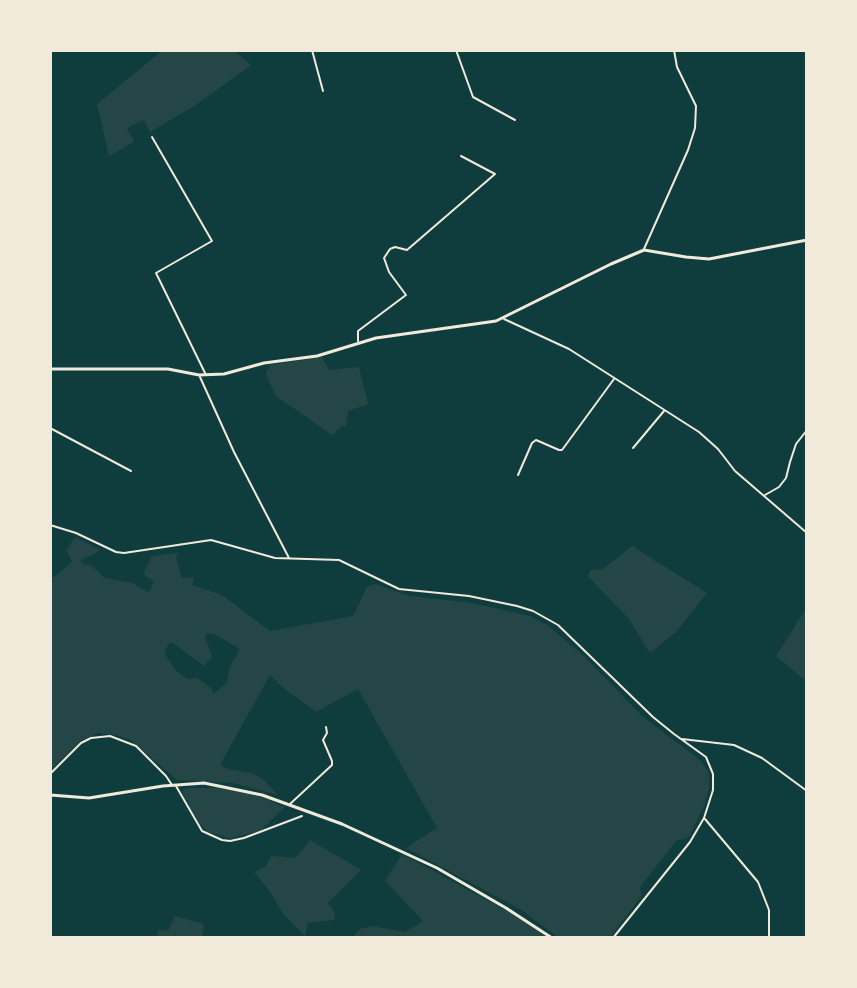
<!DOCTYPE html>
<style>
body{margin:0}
#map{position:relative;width:857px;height:988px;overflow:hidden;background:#0f3d3e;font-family:Barlow,sans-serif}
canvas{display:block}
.frame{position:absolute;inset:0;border:52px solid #f1e9da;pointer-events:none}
</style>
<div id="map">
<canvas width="857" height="988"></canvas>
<div class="frame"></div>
</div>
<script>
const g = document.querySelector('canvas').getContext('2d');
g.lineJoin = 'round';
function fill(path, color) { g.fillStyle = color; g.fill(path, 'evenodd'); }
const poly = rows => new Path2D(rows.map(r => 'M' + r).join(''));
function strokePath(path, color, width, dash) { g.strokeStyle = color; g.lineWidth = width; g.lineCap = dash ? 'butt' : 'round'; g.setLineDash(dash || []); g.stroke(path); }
const green = poly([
 [163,50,233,50,251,65,196,105,150,132,144,120,127,128,134,142,109,156,97,104],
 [322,357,329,370,359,367,368,404,348,411,346,426,341,427,332,435,276,396,266,375,267,370,270,369,269,365],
 [75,537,99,549,97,553,80,560,83,564,93,566,104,578,133,583,149,593,154,581,145,576,144,572,152,556,178,553,176,558,182,578,194,577,192,585,222,595,270,631,353,616,367,587,375,584,410,596,473,603,530,616,547,625,585,657,642,716,700,760,709,773,709,787,704,806,690,835,686,839,677,840,643,883,640,888,642,895,610,938,559,938,520,909,406,848,437,828,358,689,316,712,281,686,270,675,220,765,231,770,252,773,264,780,278,795,233,783,177,780,131,740,116,735,98,733,82,740,50,771,50,580,72,562,66,550],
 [207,634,214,634,240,649,230,667,227,682,215,693,213,693,211,688,197,678,188,679,177,672,164,653,169,643,173,643,204,666,212,656,205,637],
 [632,546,707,593,676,632,650,653,629,619,588,576,590,570,603,569],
 [807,607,807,682,776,656],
 [185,788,219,788,253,794,285,807,260,831,230,838,208,832,199,823,182,792],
 [310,840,361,870,328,903,335,913,334,920,308,923,305,936,284,915,269,890,254,872,266,866,271,856,296,858],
 [402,854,524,920,547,938,489,938,487,936,485,938,352,938,360,929,372,926,405,932,423,921,385,881],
 [175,916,204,924,202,938,157,938,158,930,168,931]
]);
const minor = poly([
 [312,50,323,91],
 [456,50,473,97,515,120],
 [152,137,212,241,156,273,206,375],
 [644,249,688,150,695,128,696,106,677,67,674,50],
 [504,319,569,349,699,432,718,449,735,471,807,533],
 [358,341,358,331,406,295,389,272,384,258,390,249,395,247,407,250,495,174,461,156],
 [200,377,234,452,289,558],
 [50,428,131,471],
 [633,448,664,411],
 [518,475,532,443,536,440,559,450,562,450,614,379],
 [765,495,779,487,786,478,790,462,796,444,807,430],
 [50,525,76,533,116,552,124,553,211,540,275,558,339,560,399,589,469,596,517,606,533,611,558,625,653,717,674,734,706,757,713,774,713,790,704,818,690,842,613,938],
 [682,739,734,745,762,758,807,791],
 [51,773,81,743,91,738,110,736,136,746,166,776,172,785],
 [176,786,202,831,222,840,230,841,244,838,302,816],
 [290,804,332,765,332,761,323,740,327,733,326,727],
 [705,819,758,882,769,910,769,938]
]);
const secondary = poly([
 [50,369,168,369,199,375,224,374,264,363,317,356,376,338,496,321,611,264,644,250,686,257,709,259,807,240]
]);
const primary = poly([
 [50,795,89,798,163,786,204,783,262,795,342,824,437,868,506,908,552,938]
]);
fill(green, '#244646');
strokePath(minor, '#f1e9da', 2);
strokePath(secondary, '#f1e9da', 3);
strokePath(primary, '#f1e9da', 3);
</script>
